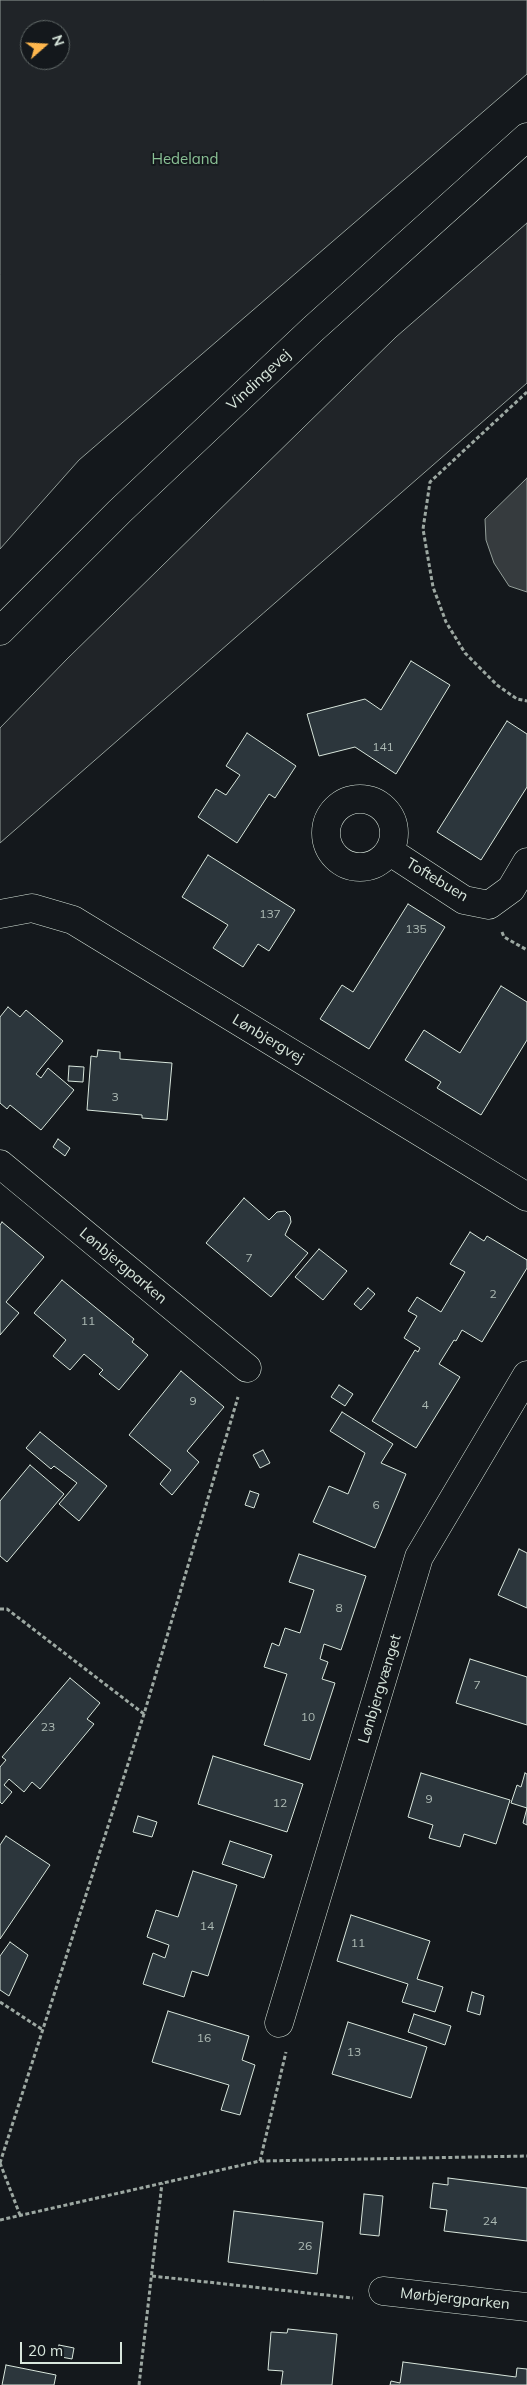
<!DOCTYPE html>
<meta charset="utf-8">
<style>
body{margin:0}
#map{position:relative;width:527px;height:2385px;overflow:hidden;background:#14181c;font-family:Mulish,sans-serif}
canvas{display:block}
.north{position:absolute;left:20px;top:20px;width:50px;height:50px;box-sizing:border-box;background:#14181c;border:1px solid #626a69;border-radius:50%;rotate:71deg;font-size:14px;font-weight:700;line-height:20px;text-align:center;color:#d8e6dc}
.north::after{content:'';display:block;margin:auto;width:18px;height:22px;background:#ffb74d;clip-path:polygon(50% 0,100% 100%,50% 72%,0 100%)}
.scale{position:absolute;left:20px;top:2342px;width:102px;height:22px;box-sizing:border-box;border:2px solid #d8e6dc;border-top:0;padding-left:6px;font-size:15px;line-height:18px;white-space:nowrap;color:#d8e6dc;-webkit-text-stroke:4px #14181c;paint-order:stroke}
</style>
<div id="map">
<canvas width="527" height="2385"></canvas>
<div class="north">N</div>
<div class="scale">20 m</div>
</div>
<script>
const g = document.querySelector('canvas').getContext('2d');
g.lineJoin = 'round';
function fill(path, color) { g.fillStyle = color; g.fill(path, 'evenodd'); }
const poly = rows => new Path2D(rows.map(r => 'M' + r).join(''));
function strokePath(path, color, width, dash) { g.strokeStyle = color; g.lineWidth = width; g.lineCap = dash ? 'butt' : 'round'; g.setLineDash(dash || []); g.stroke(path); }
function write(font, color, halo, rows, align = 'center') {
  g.font = font + ' Mulish,sans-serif'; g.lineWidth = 4; g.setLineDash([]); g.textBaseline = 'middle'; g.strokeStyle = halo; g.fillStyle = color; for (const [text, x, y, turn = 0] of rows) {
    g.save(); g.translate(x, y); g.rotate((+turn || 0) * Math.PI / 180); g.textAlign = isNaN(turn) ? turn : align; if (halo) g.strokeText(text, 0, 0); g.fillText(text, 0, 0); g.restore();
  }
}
const green = poly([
 [0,0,527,0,527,74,79,460,0,549,0,0],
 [30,30,60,30,60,60,30,60,30,30],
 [527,223,527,383,0,843,0,728,67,659,396,337,527,223]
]);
const water = poly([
 [527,478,527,592,509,586,494,563,486,540,485,519,527,478]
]);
const building = poly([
 [411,661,450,685,396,774,355,747,319,756,307,714,365,699,381,710,411,661],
 [507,721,527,734,527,787,481,860,437,832,507,721],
 [247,733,296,766,275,798,269,794,237,843,198,817,216,789,226,795,240,775,226,766,247,733],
 [208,855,295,910,269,951,258,944,243,967,213,948,228,925,182,897,208,855],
 [408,904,445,927,369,1049,320,1019,342,985,353,992,408,904],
 [501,986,527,1002,527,1040,481,1115,437,1088,441,1082,405,1060,424,1030,460,1053,501,986],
 [8,1007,20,1017,26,1010,63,1041,36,1074,41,1078,48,1068,74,1090,41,1130,10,1105,7,1109,0,1103,0,1017,8,1007],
 [98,1050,120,1052,120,1059,172,1063,167,1120,142,1118,142,1115,87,1110,91,1056,97,1057,98,1050],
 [69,1066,84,1067,83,1082,68,1081,69,1066],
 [58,1139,70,1148,65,1156,53,1147,58,1139],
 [244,1198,269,1220,277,1212,285,1211,290,1216,291,1222,285,1235,308,1253,271,1297,206,1243,244,1198],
 [2,1222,44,1257,6,1302,19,1313,0,1335,0,1225,2,1222],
 [470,1232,484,1241,487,1236,527,1260,527,1268,482,1342,462,1330,456,1341,454,1340,439,1364,460,1377,416,1448,372,1421,415,1350,418,1352,420,1348,404,1338,417,1316,408,1311,417,1297,441,1312,465,1272,450,1264,470,1232],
 [319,1249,347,1271,323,1300,295,1277,319,1249],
 [62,1280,134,1339,132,1342,148,1355,119,1390,99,1374,103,1370,84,1354,70,1370,53,1356,66,1340,34,1313,62,1280],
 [368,1288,375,1294,361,1310,354,1304,368,1288],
 [181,1371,224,1407,187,1451,199,1462,172,1495,160,1484,171,1470,129,1435,181,1371],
 [339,1385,353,1394,345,1406,331,1397,339,1385],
 [342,1412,393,1444,381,1463,406,1474,375,1548,313,1522,329,1486,348,1494,365,1453,330,1431,342,1412],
 [40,1432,107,1486,79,1521,59,1504,77,1483,54,1466,51,1469,26,1448,40,1432],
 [263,1450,270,1463,260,1468,253,1455,263,1450],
 [30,1465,64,1494,7,1562,0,1556,0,1501,30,1465],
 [250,1491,259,1494,254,1508,245,1505,250,1491],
 [519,1549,527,1553,527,1608,498,1595,519,1549],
 [299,1554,366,1576,341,1650,324,1644,320,1659,328,1662,322,1679,335,1683,310,1760,264,1745,287,1674,264,1667,272,1643,279,1646,285,1628,300,1633,314,1590,289,1582,299,1554],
 [470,1659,527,1677,527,1725,456,1703,470,1659],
 [70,1678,100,1703,87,1719,94,1724,40,1789,32,1782,24,1792,9,1779,4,1785,12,1792,2,1804,0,1802,0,1767,6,1760,2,1757,70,1678],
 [213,1756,303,1784,287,1832,198,1804,213,1756],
 [421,1773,510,1800,496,1844,464,1834,460,1847,429,1838,433,1825,408,1817,421,1773],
 [525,1773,527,1774,527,1825,523,1823,527,1808,511,1803,517,1785,521,1787,525,1773],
 [138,1816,157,1822,152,1837,133,1832,138,1816],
 [6,1836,50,1865,0,1939,0,1845,6,1836],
 [230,1841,272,1855,264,1878,222,1864,230,1841],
 [193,1871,237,1885,208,1976,192,1971,184,1997,143,1984,153,1953,165,1958,169,1945,147,1937,156,1910,178,1917,193,1871],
 [351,1915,430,1941,417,1979,443,1987,435,2012,402,2002,408,1984,337,1961,351,1915],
 [10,1942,28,1955,9,1996,0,1990,0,1956,10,1942],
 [472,1992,484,1996,480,2015,467,2011,472,1992],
 [168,2011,249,2036,242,2060,255,2065,240,2115,221,2110,229,2085,152,2062,168,2011],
 [414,2014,451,2026,445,2045,408,2032,414,2014],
 [348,2022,427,2047,411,2098,332,2074,348,2022],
 [448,2178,527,2188,527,2241,444,2231,447,2210,430,2208,433,2183,448,2185,448,2178],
 [364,2194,383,2196,379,2236,360,2234,364,2194],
 [234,2211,323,2222,317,2274,228,2262,234,2211],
 [288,2329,337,2334,332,2385,281,2385,283,2371,268,2370,271,2332,287,2333,288,2329],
 [59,2345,74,2348,72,2359,56,2356,59,2345],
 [403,2362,516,2377,517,2368,527,2369,527,2385,390,2385,391,2381,400,2383,403,2362],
 [6,2365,56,2375,54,2385,2,2385,6,2365]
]);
const path = poly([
 [527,392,430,482,423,529,433,587,446,622,465,653,497,685,517,699,527,701],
 [502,932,504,937,527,950],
 [0,1609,7,1609,144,1714],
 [0,2002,43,2030],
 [260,2161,286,2052],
 [0,2163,144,1714,238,1397],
 [0,2163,20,2215],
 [0,2220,260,2161,527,2156],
 [152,2276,353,2298],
 [139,2385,162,2183]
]);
const street = poly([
 '326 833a34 34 0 1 1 68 0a34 34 0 1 1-68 0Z',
 [389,851,464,900,489,905,511,889,527,862],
 [0,914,32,908,73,920,527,1197],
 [0,1164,247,1368],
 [279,2023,419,1557,527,1375],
 [383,2291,527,2307]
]);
const secondary = poly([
 [0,631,120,511,313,329,527,137]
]);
const numberNames = [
 ["141",383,747],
 ["137",270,914],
 ["135",416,929],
 ["3",115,1097],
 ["7",249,1258],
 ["2",493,1294],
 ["11",88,1321],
 ["9",193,1401],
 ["4",425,1405],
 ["6",376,1505],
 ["8",339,1608],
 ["7",477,1685],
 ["10",308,1717],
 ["23",48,1727],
 ["9",429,1799],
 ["12",280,1803],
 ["14",207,1926],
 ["11",358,1943],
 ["16",204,2038],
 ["13",354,2052],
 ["24",490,2221],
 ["26",305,2246]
];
const parkNames = [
 ["Hedeland",185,159]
];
const streetNames = [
 ["Vindingevej",259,380,-43],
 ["Toftebuen",437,880,31],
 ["Lønbjergvej",268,1039,31],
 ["Lønbjergparken",123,1266,40],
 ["Lønbjergvænget",380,1689,-73],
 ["Mørbjergparken",455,2299,6]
];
fill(green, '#202428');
strokePath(green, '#939e99', 1);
fill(water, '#363b3e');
strokePath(water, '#939e99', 1);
fill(building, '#2c363c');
strokePath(building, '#d8e6dc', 1);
strokePath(street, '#d8e6dc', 29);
strokePath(secondary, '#d8e6dc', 29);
strokePath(path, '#9da8a2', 3, [4, 2.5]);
strokePath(street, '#14181c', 28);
strokePath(secondary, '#14181c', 28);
write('12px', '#adbab4', null, numberNames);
write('15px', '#8ac095', '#14181c', parkNames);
write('15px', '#d8e6dc', '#14181c', streetNames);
</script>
